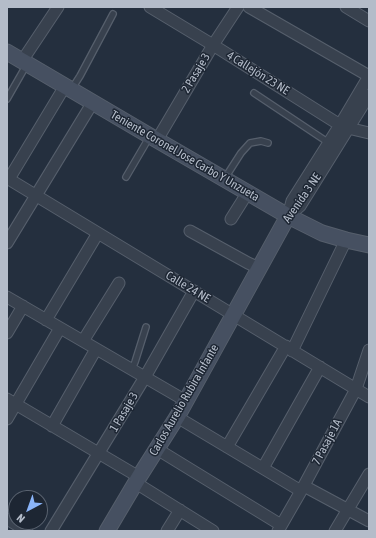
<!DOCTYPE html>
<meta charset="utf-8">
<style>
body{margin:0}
#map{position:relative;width:376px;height:538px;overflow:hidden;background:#242f3e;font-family:"Asap Condensed",sans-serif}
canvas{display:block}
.frame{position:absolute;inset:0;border:8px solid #b4bcc9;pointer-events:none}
.north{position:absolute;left:8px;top:490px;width:40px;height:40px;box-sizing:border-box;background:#1d2633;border:1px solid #59626f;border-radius:50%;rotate:221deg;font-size:11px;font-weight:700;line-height:16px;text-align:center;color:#b4bcc9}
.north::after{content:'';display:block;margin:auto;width:14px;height:18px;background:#8ab4f8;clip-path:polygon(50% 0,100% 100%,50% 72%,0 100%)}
</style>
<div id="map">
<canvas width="376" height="538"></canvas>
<div class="frame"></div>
<div class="north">N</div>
</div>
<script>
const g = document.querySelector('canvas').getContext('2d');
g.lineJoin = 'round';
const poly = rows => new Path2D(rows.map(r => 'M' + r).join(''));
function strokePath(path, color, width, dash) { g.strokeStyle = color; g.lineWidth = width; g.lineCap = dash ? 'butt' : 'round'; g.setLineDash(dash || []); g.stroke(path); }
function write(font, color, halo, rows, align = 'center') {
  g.font = font + ' "Asap Condensed",sans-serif'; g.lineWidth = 3; g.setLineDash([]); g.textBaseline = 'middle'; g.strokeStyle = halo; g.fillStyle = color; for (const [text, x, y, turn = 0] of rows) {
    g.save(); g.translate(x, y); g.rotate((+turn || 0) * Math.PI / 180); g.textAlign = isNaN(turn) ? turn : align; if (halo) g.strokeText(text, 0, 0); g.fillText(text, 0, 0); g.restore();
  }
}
const lane = poly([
 [71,90,80,76,113,14],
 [254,93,329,143],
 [7,99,27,64],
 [126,177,150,136],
 [225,178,241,153,250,143,261,141,268,143],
 [132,369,135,362,146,327]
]);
const street = poly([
 [150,7,213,45,340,125,348,128,369,133],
 [249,7,369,76],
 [346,7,369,21],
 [22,61,58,7],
 [157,140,213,45,238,7],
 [7,178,369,397],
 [9,179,65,86],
 [288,216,292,201,340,125,369,76],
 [288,216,300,206,369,95],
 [231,219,248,192],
 [190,231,248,263,259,268],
 [7,243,93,102],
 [7,297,186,401],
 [46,320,98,233],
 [7,333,23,306],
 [83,341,119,283],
 [292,351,346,240],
 [7,399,139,477],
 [177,417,301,491],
 [7,419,60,328],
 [52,426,96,349],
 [227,447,286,346],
 [157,449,281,525],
 [263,468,320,367],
 [136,483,213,531],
 [304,486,369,521],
 [7,519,27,531],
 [51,531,145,377,194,291],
 [167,531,180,510],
 [278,531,301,491,356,389,369,350],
 [335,531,369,474]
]);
const secondary = poly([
 [7,52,150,136,288,216,322,233,346,240,369,245],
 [107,531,139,477,177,417,288,216]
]);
const streetNames = [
 ["2 Pasaje 3",196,73,-59],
 ["4 Callejón 23 NE",258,73,32],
 ["Teniente Coronel Jose Carbo Y Unzueta",185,156,30],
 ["Avenida 3 NE",302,198,-55],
 ["Calle 24 NE",188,287,31],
 ["Carlos Aurelio Rubira Infante",184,400,-60],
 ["1 Pasaje 3",124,412,-59],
 ["7 Pasaje 1A",327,442,-62]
];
strokePath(lane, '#565f6c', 8);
strokePath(street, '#565f6c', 13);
strokePath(secondary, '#565f6c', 17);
strokePath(lane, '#38414e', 5.5);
strokePath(street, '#38414e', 11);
strokePath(secondary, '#465061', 15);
write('12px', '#b4bcc9', '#1d2633', streetNames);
</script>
